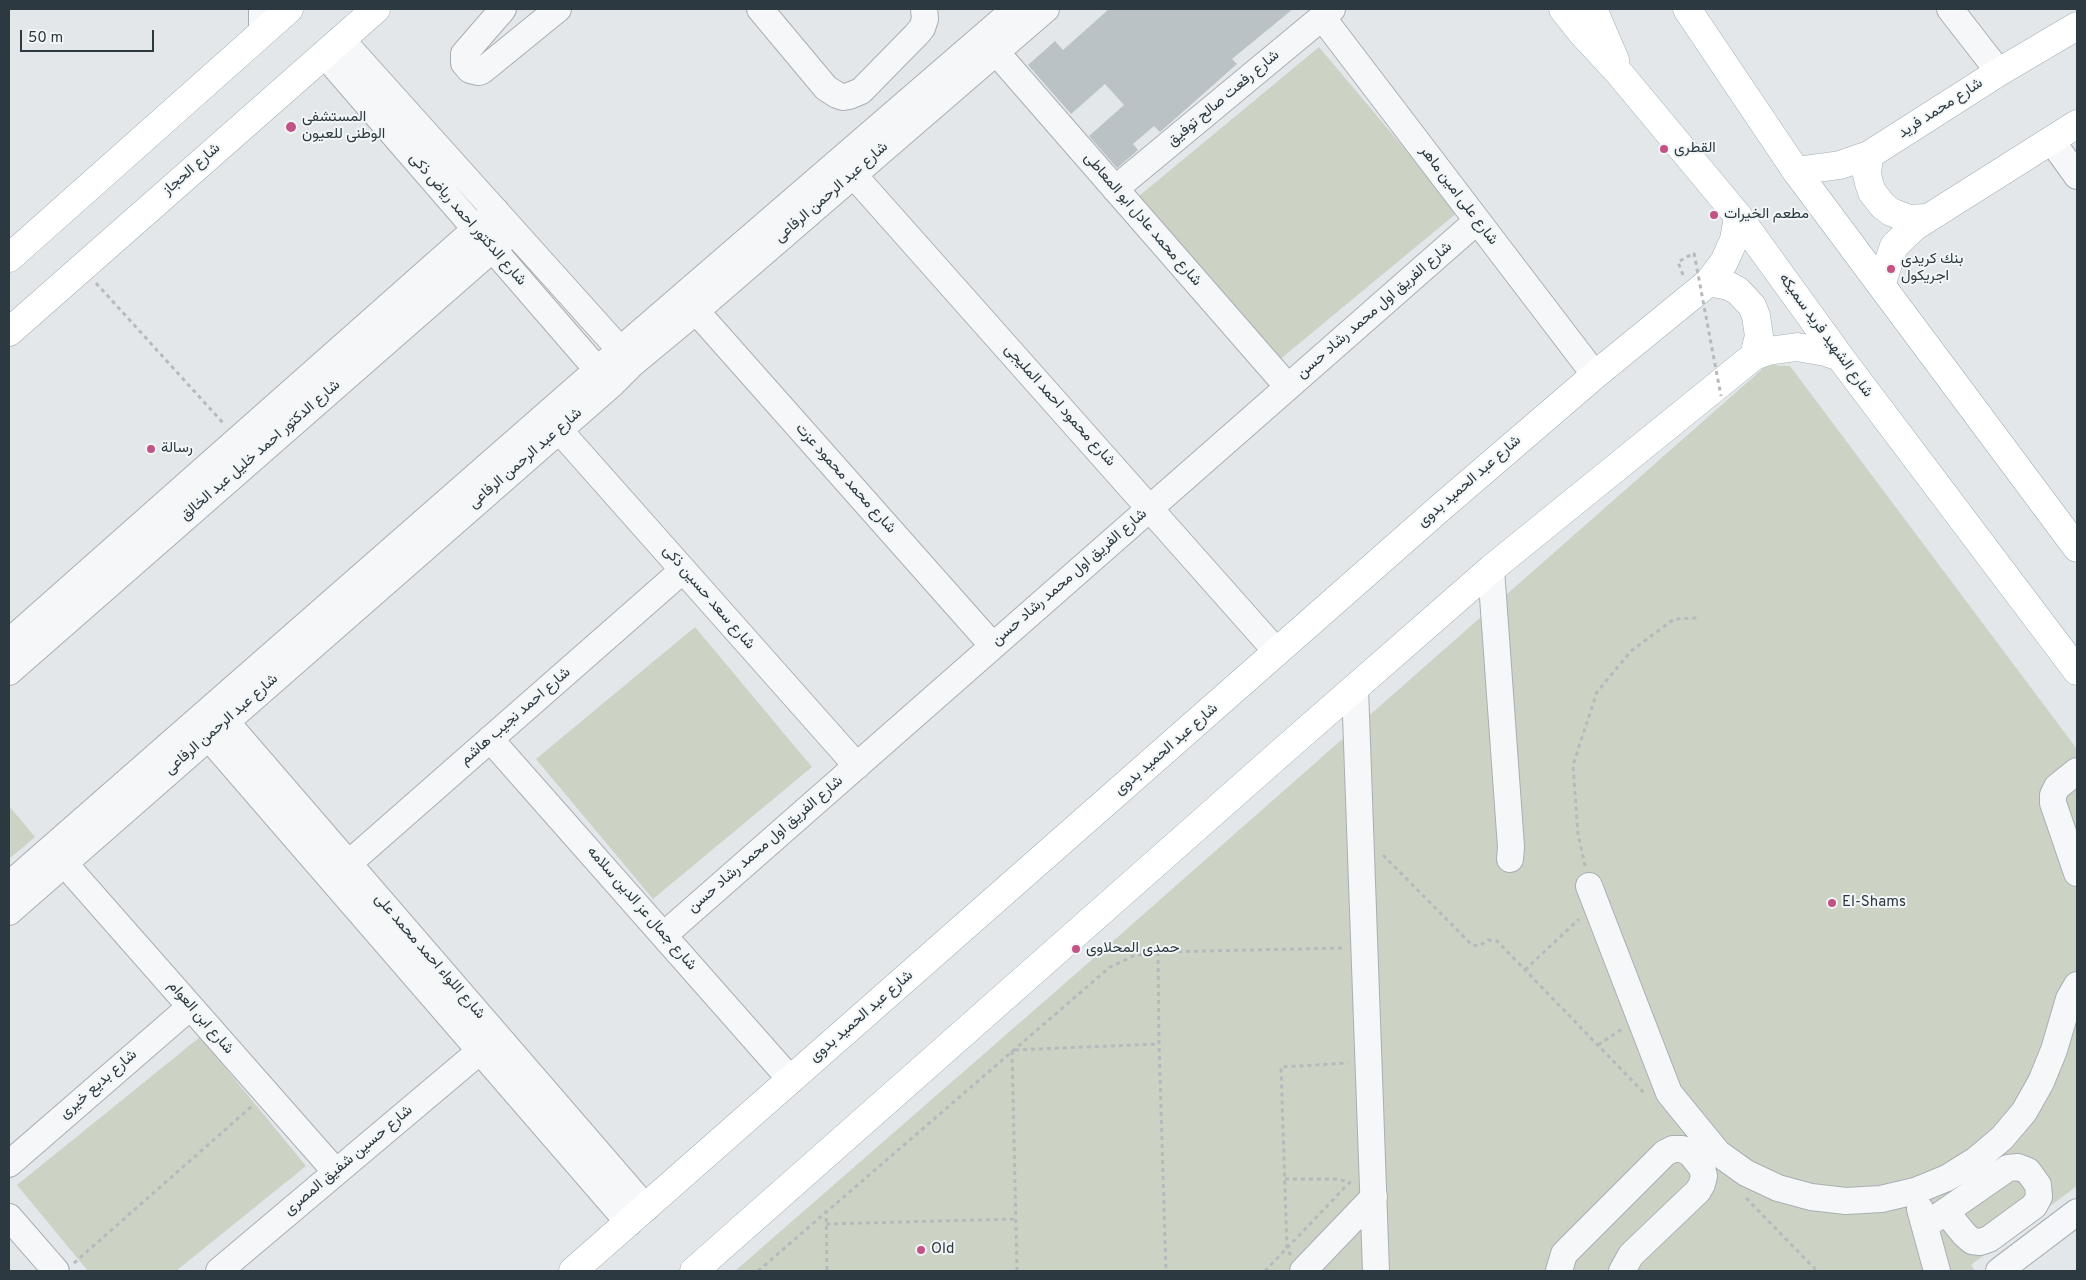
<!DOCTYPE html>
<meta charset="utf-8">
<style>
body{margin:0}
#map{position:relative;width:2086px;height:1280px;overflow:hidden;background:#e3e7ea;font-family:Overpass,sans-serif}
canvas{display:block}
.frame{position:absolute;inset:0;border:10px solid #2c3941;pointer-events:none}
.scale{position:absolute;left:20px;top:30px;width:134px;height:22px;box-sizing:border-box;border:2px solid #2c3941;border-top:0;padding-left:6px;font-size:15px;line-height:18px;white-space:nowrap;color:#2c3941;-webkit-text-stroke:4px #f2f6f7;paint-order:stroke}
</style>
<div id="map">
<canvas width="2086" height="1280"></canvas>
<div class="frame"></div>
<div class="scale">50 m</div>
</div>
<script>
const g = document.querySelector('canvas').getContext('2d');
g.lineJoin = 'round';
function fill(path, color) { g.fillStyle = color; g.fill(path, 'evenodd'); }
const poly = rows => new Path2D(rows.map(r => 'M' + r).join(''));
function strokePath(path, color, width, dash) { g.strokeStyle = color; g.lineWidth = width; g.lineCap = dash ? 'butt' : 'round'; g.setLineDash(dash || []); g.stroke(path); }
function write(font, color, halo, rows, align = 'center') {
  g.font = font + ' Overpass,Vazirmatn,sans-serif'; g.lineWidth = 4; g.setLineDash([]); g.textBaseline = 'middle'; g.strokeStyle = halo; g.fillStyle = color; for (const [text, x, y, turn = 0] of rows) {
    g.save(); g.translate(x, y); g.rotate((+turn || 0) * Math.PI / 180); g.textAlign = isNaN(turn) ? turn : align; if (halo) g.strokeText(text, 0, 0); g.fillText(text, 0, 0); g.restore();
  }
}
const green = poly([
 [1319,47,1458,212,1278,361,1139,196],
 [1767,365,1790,366,2077,749,2077,1186,1971,1265,1975,1271,735,1271,1087,964],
 [695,627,812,767,653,899,536,759],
 [9,806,35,837,9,859],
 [200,1037,306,1166,176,1271,88,1271,17,1185]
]);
const building = poly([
 [1109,9,1293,9,1232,59,1237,64,1168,125,1160,132,1154,126,1133,144,1138,150,1117,168,1089,136,1124,105,1105,84,1071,114,1028,65,1055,41,1063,50]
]);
const path = poly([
 [1683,275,1678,262,1694,253],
 [96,283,224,424],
 [1383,855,1472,945,1479,946,1488,940,1497,941,1646,1095],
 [1585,866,1578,834,1573,765,1597,692,1631,651,1674,619,1697,618],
 [1158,952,1159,1044,1166,1271],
 [1525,970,1579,919],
 [1598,1045,1622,1029],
 [1285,1179,1338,1179,1351,1183],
 [1746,1198,1817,1271],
 [826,1210,827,1271],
 [826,1224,1016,1219],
 [1291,1255,1287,1250,1281,1067,1348,1063],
 [74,1263,252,1106],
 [758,1271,1110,967,1133,956,1158,952,1344,948],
 [1017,1271,1012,1050,1159,1044],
 [1265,1271,1350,1182]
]);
const minor = poly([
 [262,9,262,31],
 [503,9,464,54,464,63,470,70,479,72,483,70,558,9],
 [760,9,826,88,837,95,843,97,849,96,861,91,916,35,922,28,925,19,924,9],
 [1950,9,1999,72],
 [1322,17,1595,375],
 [341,39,632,363],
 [996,52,1288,387],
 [324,54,608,382],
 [2051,140,2077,176],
 [842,162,1277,652],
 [1115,189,1332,9],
 [696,311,993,646],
 [559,430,857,766],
 [1491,569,1511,847,1510,859],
 [9,642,496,211],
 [9,672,513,231],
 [1355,688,1376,1271],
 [215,709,646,1208],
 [198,725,629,1223],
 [490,739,791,1080],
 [2077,771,2057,787,2053,795,2053,803,2077,873],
 [64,863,336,1172],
 [348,864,683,570],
 [9,885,620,350,1015,9],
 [1589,886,1669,1093,1718,1153,1746,1173,1778,1188,1811,1197,1846,1201,1881,1199,1915,1191,1947,1178,1976,1160,2002,1138,2024,1112,2041,1082,2054,1050,2069,999,2077,985],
 [9,912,611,385,632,364,696,311,1046,9],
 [664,935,1477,221],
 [9,1164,190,1007],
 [1920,1209,1937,1271],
 [9,1217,56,1271],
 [1926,1225,2008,1168,2018,1167,2028,1171,2038,1185,2039,1197,2034,1206,1989,1239,1980,1242,1972,1241,1965,1235,1946,1212],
 [219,1271,480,1051],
 [1303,1271,1374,1197],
 [1559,1271,1564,1254,1665,1153,1673,1149,1682,1149,1690,1153,1702,1168,1704,1176,1702,1184,1698,1191,1631,1255,1622,1271],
 [1999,1271,2077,1212]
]);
const major = poly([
 [1563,9,1582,33,1620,74,1738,216,1840,357,2077,671],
 [1593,9,1615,60],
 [1687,9,1796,171,2077,548],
 [1869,155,1867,174,1869,183,1872,192,1883,206,1891,212,1909,219,1927,218],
 [1796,171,1840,165,1869,155,1999,72,2077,26],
 [9,258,289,9],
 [1709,282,1729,286,1738,291,1752,306,1756,316,1759,336,1754,356],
 [1881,285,1894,246,1914,227,2077,124],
 [9,332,376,9],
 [573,1271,1439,509,1595,375,1709,282,1724,262,1734,240,1738,216],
 [694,1271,1285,749,1491,569,1754,356,1768,351,1797,347,1826,352,1840,357]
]);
const pathBridge = poly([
 [1694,253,1721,396]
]);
const markers = [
 [291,127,6,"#c35384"],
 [1664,149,5,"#c35384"],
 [1714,215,5,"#c35384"],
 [1891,269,5,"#c35384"],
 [151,449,5,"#c35384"],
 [1832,903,5,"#c35384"],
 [1076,949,5,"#c35384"],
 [921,1250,5,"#c35384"]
];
const streetNames = [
 ["شارع رفعت صالح توفيق",1224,99,-40],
 ["شارع محمد فريد",1941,109,-33],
 ["شارع الحجاز",192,170,-41],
 ["شارع عبد الرحمن الرفاعى",832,193,-41],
 ["شارع على امين ماهر",1458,196,53],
 ["شارع الدكتور احمد رياض ذكى",467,220,49],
 ["شارع محمد عادل ابو المعاطى",1142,220,49],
 ["شارع الفريق اول محمد رشاد حسن",1375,311,-41],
 ["شارع الشهيد فريد سميكه",1825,336,54],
 ["شارع محمود احمد المليجى",1059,406,48],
 ["شارع الدكتور احمد خليل عبد الخالق",261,451,-41],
 ["شارع عبد الرحمن الرفاعى",526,459,-41],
 ["شارع محمد محمود عزت",845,479,48],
 ["شارع عبد الحميد بدوى",1470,482,-41],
 ["شارع الفريق اول محمد رشاد حسن",1070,578,-41],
 ["شارع سعد حسين ذكى",708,598,49],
 ["شارع احمد نجيب هاشم",516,717,-41],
 ["شارع عبد الرحمن الرفاعى",222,725,-41],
 ["شارع عبد الحميد بدوى",1167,750,-41],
 ["شارع الفريق اول محمد رشاد حسن",766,845,-41],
 ["شارع جمال عز الدين سلامه",641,909,49],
 ["شارع اللواء احمد محمد على",429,957,49],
 ["شارع عبد الحميد بدوى",862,1017,-41],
 ["شارع ابن العوام",200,1018,49],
 ["شارع بديع خيرى",99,1085,-41],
 ["شارع حسين شفيق المصرى",349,1161,-40]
];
const poiNames = [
 ["المستشفى",302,118],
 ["الوطنى للعيون",302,135],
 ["القطرى",1674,149],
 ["مطعم الخيرات",1724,215],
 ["بنك كريدى",1901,260],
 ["اجريكول",1901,277],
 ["رسالة",161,449],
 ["El-Shams",1842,903],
 ["حمدى المحلاوى",1086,949],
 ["Old",931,1250]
];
fill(green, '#ccd3c5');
fill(building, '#bac2c6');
strokePath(minor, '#a8afb4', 28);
strokePath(major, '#a3afb4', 29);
strokePath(path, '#b5babd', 3, [4, 4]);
strokePath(minor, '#f5f7f8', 26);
strokePath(major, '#fff', 28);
strokePath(pathBridge, '#b5babd', 3, [4, 4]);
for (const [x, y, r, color] of markers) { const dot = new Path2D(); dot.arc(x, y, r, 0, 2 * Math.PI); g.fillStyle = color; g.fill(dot); strokePath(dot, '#f2f6f7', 2); }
write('15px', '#2c3941', '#f2f6f7', streetNames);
write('15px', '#2c3941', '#f2f6f7', poiNames, 'left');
</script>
